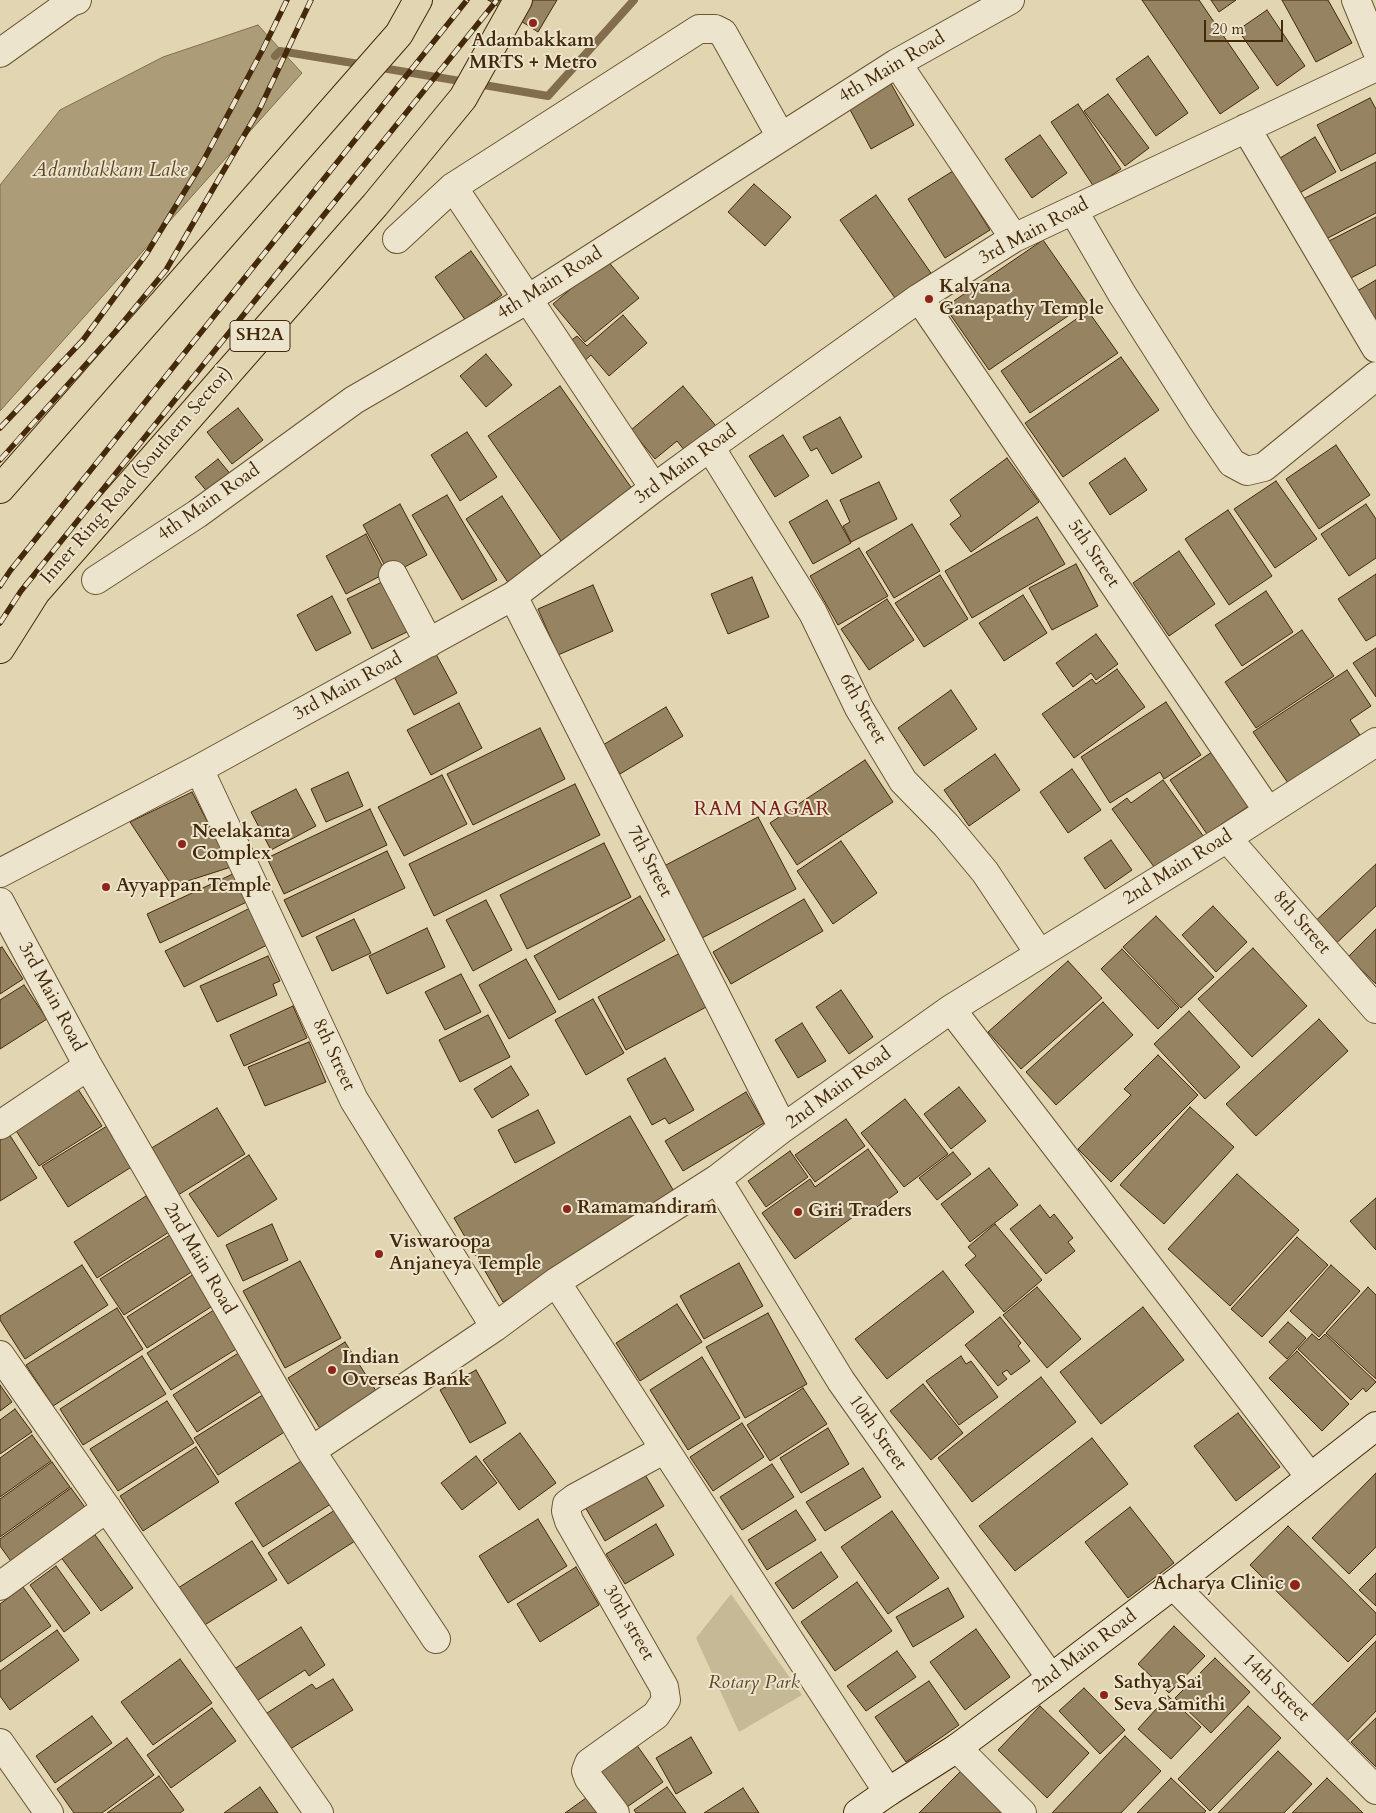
<!DOCTYPE html>
<style>
body{margin:0}
#map{position:relative;width:1376px;height:1813px;overflow:hidden;background:#e1d6b1;font-family:Cardo,serif}
canvas{display:block}
.scale{position:absolute;left:1204px;top:20px;width:79px;height:22px;box-sizing:border-box;border:2px solid #442a0a;border-top:0;padding-left:6px;font-size:15px;line-height:18px;white-space:nowrap;color:#442a0a;-webkit-text-stroke:4px #ece4cc;paint-order:stroke}
</style>
<div id="map">
<canvas width="1376" height="1813"></canvas>
<div class="scale">20 m</div>
</div>
<script>
const g = document.querySelector('canvas').getContext('2d');
g.lineJoin = 'round';
function fill(path, color) { g.fillStyle = color; g.fill(path, 'evenodd'); }
const poly = rows => new Path2D(rows.map(r => 'M' + r).join(''));
function strokePath(path, color, width, dash) { g.strokeStyle = color; g.lineWidth = width; g.lineCap = dash ? 'butt' : 'round'; g.setLineDash(dash || []); g.stroke(path); }
function write(font, color, halo, rows, align = 'center') {
  g.font = font + ' Cardo,serif'; g.lineWidth = 4; g.setLineDash([]); g.textBaseline = 'middle'; g.strokeStyle = halo; g.fillStyle = color; for (const [text, x, y, turn = 0] of rows) {
    g.save(); g.translate(x, y); g.rotate((+turn || 0) * Math.PI / 180); g.textAlign = isNaN(turn) ? turn : align; if (halo) g.strokeText(text, 0, 0); g.fillText(text, 0, 0); g.restore();
  }
}
const green = poly([
 [731,1594,802,1695,739,1732,696,1638]
]);
const water = poly([
 [258,25,302,73,0,411,0,185,60,110,163,57,258,25]
]);
const stream = poly([
 [275,56,280,51,365,65],
 [376,67,466,82],
 [478,84,548,96,634,0]
]);
const building = poly([
 [488,0,557,0,538,32,488,0],
 [1142,0,1199,0,1259,88,1220,114,1142,0],
 [1211,0,1236,0,1219,12,1211,0],
 [1282,0,1328,0,1352,43,1316,62,1282,0],
 [1267,10,1305,66,1277,86,1238,30,1267,10],
 [1148,56,1188,113,1156,136,1116,79,1148,56],
 [889,80,914,125,871,149,847,104,889,80],
 [1108,94,1149,148,1125,166,1084,111,1108,94],
 [1370,98,1376,109,1376,153,1341,171,1317,125,1370,98],
 [1078,104,1121,169,1094,187,1051,122,1078,104],
 [1040,135,1067,173,1032,198,1005,159,1040,135],
 [1315,137,1336,172,1296,195,1275,161,1315,137],
 [1376,162,1376,213,1324,240,1303,199,1376,162],
 [953,171,990,230,945,258,908,199,953,171],
 [754,184,791,217,765,246,728,212,754,184],
 [876,195,931,273,895,298,840,220,876,195],
 [1376,217,1376,265,1347,280,1327,242,1376,217],
 [1043,240,1087,303,989,370,945,307,1043,240],
 [471,251,502,295,466,321,435,277,471,251],
 [606,259,639,298,585,342,553,304,606,259],
 [1376,280,1376,333,1352,294,1376,280],
 [1088,311,1118,353,1030,413,1001,371,1088,311],
 [623,315,647,343,609,376,591,355,581,364,565,345,577,336,587,346,623,315],
 [486,354,512,385,486,407,460,376,486,354],
 [1121,357,1159,410,1063,477,1025,423,1121,357],
 [560,386,633,490,561,541,488,436,560,386],
 [683,386,716,426,685,451,677,441,655,459,631,430,683,386],
 [238,408,263,440,232,464,207,432,238,408],
 [840,417,862,457,832,474,817,448,811,451,803,437,840,417],
 [467,432,497,477,460,501,431,455,467,432],
 [783,435,809,476,775,497,749,456,783,435],
 [1336,445,1370,495,1319,529,1286,479,1336,445],
 [1007,458,1039,502,971,552,950,524,961,516,950,500,1007,458],
 [1125,458,1147,490,1110,515,1089,483,1125,458],
 [218,459,237,482,214,500,195,477,218,459],
 [1276,481,1317,539,1275,568,1234,509,1276,481],
 [879,482,897,519,851,542,843,526,850,522,840,500,879,482],
 [447,495,497,580,462,600,412,515,447,495],
 [502,496,546,564,511,587,466,519,502,496],
 [827,500,851,543,813,564,789,522,827,500],
 [400,504,427,555,390,575,363,525,400,504],
 [1366,504,1376,519,1376,558,1349,576,1321,534,1366,504],
 [1228,510,1272,576,1229,605,1185,539,1228,510],
 [1037,517,1065,564,972,618,945,571,1037,517],
 [912,524,940,571,894,598,866,552,912,524],
 [366,534,386,573,346,594,326,556,366,534],
 [859,548,888,596,838,625,810,576,859,548],
 [1179,551,1215,604,1169,636,1133,583,1179,551],
 [1076,564,1098,606,1052,630,1029,588,1076,564],
 [1376,574,1376,635,1366,641,1338,599,1376,574],
 [940,575,968,619,924,647,895,603,940,575],
 [752,577,769,617,728,634,711,594,752,577],
 [386,580,411,630,372,649,347,599,386,580],
 [593,585,613,631,558,655,538,609,593,585],
 [1266,591,1293,632,1242,666,1215,625,1266,591],
 [1023,595,1047,633,1004,661,979,623,1023,595],
 [332,596,351,633,316,651,297,615,332,596],
 [887,599,914,640,869,670,841,629,887,599],
 [1302,630,1334,676,1256,728,1225,682,1302,630],
 [1096,634,1118,664,1096,680,1091,673,1073,687,1056,663,1096,634],
 [431,645,457,693,414,715,389,667,431,645],
 [1376,648,1376,697,1353,663,1376,648],
 [1117,669,1145,707,1074,758,1042,714,1092,679,1096,684,1117,669],
 [1347,670,1371,706,1350,720,1360,735,1288,783,1253,732,1347,670],
 [951,690,977,729,924,766,898,728,951,690],
 [1166,702,1201,755,1164,779,1160,772,1110,803,1081,757,1166,702],
 [459,703,482,748,431,775,407,730,459,703],
 [666,707,683,736,620,774,603,745,666,707],
 [540,728,565,779,473,825,447,774,540,728],
 [1218,748,1255,802,1207,834,1170,780,1218,748],
 [995,754,1020,790,969,826,944,790,995,754],
 [865,760,893,802,797,865,770,823,865,760],
 [1072,769,1101,810,1068,833,1040,792,1072,769],
 [348,772,363,806,326,822,311,789,348,772],
 [442,775,467,824,404,856,378,807,442,775],
 [1163,780,1204,837,1157,871,1112,809,1127,798,1131,803,1163,780],
 [575,784,600,835,434,916,409,864,575,784],
 [296,789,316,826,271,850,251,812,296,789],
 [192,792,231,867,172,886,130,822,192,792],
 [370,809,387,845,284,894,267,858,370,809],
 [758,817,796,889,702,938,664,866,758,817],
 [1111,840,1132,870,1105,889,1084,858,1111,840],
 [841,841,877,893,833,924,797,871,841,841],
 [604,843,631,897,527,949,500,895,604,843],
 [387,851,405,888,302,937,284,900,387,851],
 [1376,864,1376,906,1329,950,1308,928,1376,864],
 [237,872,251,900,160,943,147,914,237,872],
 [640,896,665,940,559,1000,534,956,640,896],
 [804,899,823,931,731,984,713,952,804,899],
 [486,900,512,950,473,971,446,920,486,900],
 [1213,906,1247,942,1216,972,1182,935,1213,906],
 [250,908,269,944,184,987,165,951,250,908],
 [1156,916,1214,977,1181,1008,1123,947,1156,916],
 [354,919,371,953,332,971,316,937,354,919],
 [427,928,445,967,387,994,369,956,427,928],
 [1376,929,1376,984,1348,957,1376,929],
 [2,947,23,979,0,994,0,948,2,947],
 [1253,948,1307,1006,1252,1057,1198,999,1253,948],
 [1122,949,1179,1008,1158,1029,1101,969,1122,949],
 [680,953,708,1006,626,1050,598,997,680,953],
 [268,956,280,981,273,984,277,995,217,1022,200,986,268,956],
 [526,959,556,1012,509,1039,479,985,526,959],
 [1068,961,1102,998,1021,1069,988,1032,1068,961],
 [461,974,481,1012,445,1030,425,992,461,974],
 [24,985,47,1019,0,1049,0,1000,24,985],
 [841,990,873,1037,849,1054,816,1007,841,990],
 [593,999,624,1053,586,1075,555,1020,593,999],
 [1103,1002,1133,1035,1056,1105,1026,1072,1103,1002],
 [293,1006,307,1038,244,1066,230,1035,293,1006],
 [1189,1011,1240,1067,1205,1099,1154,1044,1189,1011],
 [488,1015,510,1057,460,1082,439,1040,488,1015],
 [1319,1019,1348,1051,1256,1136,1226,1104,1319,1019],
 [802,1023,826,1061,798,1078,775,1040,802,1023],
 [309,1042,326,1082,265,1106,248,1067,309,1042],
 [1158,1055,1198,1095,1111,1182,1078,1149,1131,1095,1124,1089,1158,1055],
 [665,1058,694,1110,669,1124,665,1118,652,1125,627,1079,665,1058],
 [511,1066,529,1095,492,1118,474,1089,511,1066],
 [74,1083,102,1126,39,1166,11,1123,74,1083],
 [959,1087,986,1121,951,1149,924,1114,959,1087],
 [746,1092,764,1123,683,1171,665,1141,746,1092],
 [905,1099,948,1154,904,1187,861,1133,905,1099],
 [1190,1107,1234,1147,1164,1224,1120,1185,1190,1107],
 [217,1108,245,1154,178,1195,150,1149,217,1108],
 [538,1110,555,1143,515,1163,498,1130,538,1110],
 [630,1116,679,1200,503,1302,454,1218,630,1116],
 [846,1119,865,1146,815,1182,795,1155,846,1119],
 [107,1126,133,1166,68,1207,42,1166,107,1126],
 [9,1134,37,1178,0,1201,0,1140,9,1134],
 [868,1149,898,1192,863,1217,860,1212,795,1259,762,1213,810,1179,815,1187,868,1149],
 [790,1151,808,1177,766,1207,748,1181,790,1151],
 [953,1152,971,1174,937,1200,919,1178,953,1152],
 [249,1155,277,1199,218,1237,189,1194,249,1155],
 [989,1168,1018,1205,970,1242,941,1204,989,1168],
 [1237,1174,1299,1230,1230,1306,1168,1249,1237,1174],
 [146,1196,169,1232,97,1278,74,1242,146,1196],
 [1376,1198,1376,1250,1350,1221,1376,1198],
 [1040,1205,1050,1218,1054,1214,1073,1238,1068,1242,1075,1251,1046,1274,1010,1229,1040,1205],
 [272,1224,288,1260,243,1281,226,1245,272,1224],
 [995,1224,1042,1280,1004,1312,965,1265,976,1256,968,1247,995,1224],
 [170,1235,193,1271,124,1315,100,1279,170,1235],
 [1297,1237,1328,1265,1262,1337,1231,1309,1297,1237],
 [300,1261,341,1338,285,1368,243,1291,300,1261],
 [739,1263,763,1306,704,1339,680,1296,739,1263],
 [82,1265,108,1305,25,1359,0,1320,0,1316,82,1265],
 [1331,1265,1360,1291,1319,1337,1290,1311,1331,1265],
 [943,1271,974,1312,887,1379,855,1339,943,1271],
 [194,1274,214,1305,147,1348,127,1317,194,1274],
 [1037,1287,1081,1339,1047,1368,1003,1315,1037,1287],
 [1368,1287,1376,1295,1376,1379,1326,1333,1368,1287],
 [677,1304,702,1342,640,1381,616,1343,677,1304],
 [1143,1307,1184,1360,1101,1424,1060,1372,1143,1307],
 [117,1308,143,1349,53,1406,26,1365,117,1308],
 [217,1308,241,1346,171,1390,147,1353,217,1308],
 [768,1313,807,1384,745,1418,706,1347,768,1313],
 [1000,1317,1021,1343,1018,1346,1030,1361,1011,1375,1007,1370,1002,1373,1007,1379,998,1386,965,1345,1000,1317],
 [1288,1322,1306,1338,1287,1359,1269,1342,1288,1322],
 [1312,1334,1319,1340,1325,1334,1376,1382,1366,1392,1363,1388,1351,1400,1298,1349,1312,1334],
 [345,1342,378,1394,321,1430,288,1378,345,1342],
 [1297,1351,1349,1404,1322,1431,1269,1378,1297,1351],
 [240,1352,264,1389,197,1432,173,1395,240,1352],
 [142,1356,166,1394,83,1445,60,1409,142,1356],
 [961,1356,966,1364,971,1361,998,1397,959,1425,926,1381,961,1356],
 [702,1357,740,1418,688,1450,650,1390,702,1357],
 [476,1370,506,1423,470,1443,440,1390,476,1370],
 [1041,1377,1076,1422,972,1502,938,1458,1041,1377],
 [923,1384,963,1433,931,1460,890,1411,923,1384],
 [0,1385,12,1402,0,1411,0,1385],
 [803,1388,827,1424,770,1461,747,1425,803,1388],
 [266,1393,289,1429,218,1475,194,1438,266,1393],
 [167,1401,194,1443,118,1491,90,1449,167,1401],
 [15,1409,32,1432,0,1454,0,1420,15,1409],
 [1238,1413,1280,1467,1236,1501,1194,1446,1238,1413],
 [742,1423,764,1457,713,1491,690,1457,742,1423],
 [828,1428,849,1464,801,1493,780,1458,828,1428],
 [520,1433,556,1483,519,1510,483,1460,520,1433],
 [32,1435,51,1461,0,1497,0,1458,32,1435],
 [1092,1438,1128,1484,1015,1571,979,1526,1092,1438],
 [196,1447,219,1482,143,1531,120,1496,196,1447],
 [476,1456,497,1483,462,1510,441,1483,476,1456],
 [306,1458,334,1502,263,1547,235,1503,306,1458],
 [52,1462,70,1487,0,1537,0,1499,52,1462],
 [772,1464,794,1497,742,1530,720,1497,772,1464],
 [863,1468,881,1497,825,1531,806,1502,863,1468],
 [644,1473,664,1506,605,1541,585,1507,644,1473],
 [1376,1473,1376,1547,1349,1574,1312,1538,1376,1473],
 [71,1488,92,1517,18,1571,0,1546,0,1539,71,1488],
 [1130,1507,1174,1563,1128,1598,1085,1542,1130,1507],
 [335,1510,355,1541,288,1584,268,1553,335,1510],
 [796,1510,816,1540,767,1570,748,1540,796,1510],
 [892,1511,939,1578,888,1614,841,1547,892,1511],
 [538,1519,567,1566,508,1603,479,1556,538,1519],
 [656,1524,674,1555,625,1584,606,1554,656,1524],
 [1288,1526,1376,1613,1376,1634,1348,1662,1250,1565,1288,1526],
 [93,1532,133,1588,101,1611,60,1556,93,1532],
 [252,1541,277,1580,203,1626,178,1588,252,1541],
 [821,1552,838,1577,793,1609,775,1583,821,1552],
 [56,1566,90,1613,64,1632,30,1585,56,1566],
 [576,1567,599,1605,540,1642,517,1604,576,1567],
 [1376,1573,1376,1606,1359,1590,1376,1573],
 [857,1582,892,1631,835,1671,801,1622,857,1582],
 [23,1587,51,1626,0,1662,0,1604,23,1587],
 [948,1588,964,1617,913,1647,896,1617,948,1588],
 [1174,1626,1205,1656,1169,1693,1138,1664,1174,1626],
 [301,1627,325,1665,309,1676,305,1670,252,1704,231,1671,301,1627],
 [976,1629,1010,1677,965,1710,930,1662,976,1629],
 [57,1630,79,1660,10,1710,0,1696,0,1671,57,1630],
 [1376,1641,1376,1711,1344,1744,1308,1709,1376,1641],
 [897,1651,916,1677,866,1711,847,1686,897,1651],
 [1215,1658,1250,1692,1211,1733,1175,1698,1215,1658],
 [180,1659,212,1703,153,1745,121,1702,180,1659],
 [333,1679,353,1710,287,1751,264,1715,312,1684,316,1689,333,1679],
 [929,1681,959,1725,906,1762,875,1717,929,1681],
 [1084,1688,1125,1730,1100,1754,1059,1711,1084,1688],
 [1168,1696,1201,1727,1171,1759,1138,1729,1168,1696],
 [1040,1706,1089,1753,1047,1798,998,1750,1040,1706],
 [1248,1706,1281,1738,1210,1811,1178,1779,1248,1706],
 [212,1708,236,1741,171,1788,147,1755,212,1708],
 [92,1716,112,1743,55,1783,36,1756,92,1716],
 [1376,1718,1376,1767,1351,1742,1376,1718],
 [1125,1736,1161,1771,1121,1813,1052,1813,1125,1736],
 [691,1737,712,1773,676,1794,656,1758,691,1737],
 [127,1738,154,1775,102,1813,74,1813,57,1789,127,1738],
 [636,1744,663,1782,624,1809,597,1771,636,1744],
 [1278,1751,1312,1784,1284,1813,1218,1813,1278,1751],
 [962,1770,1004,1813,919,1813,962,1770],
 [159,1776,184,1810,180,1813,107,1813,159,1776],
 [1171,1778,1206,1811,1204,1813,1137,1813,1171,1778],
 [1327,1778,1363,1813,1292,1813,1327,1778],
 [260,1787,278,1813,224,1813,260,1787],
 [667,1787,686,1813,636,1813,634,1810,667,1787],
 [743,1788,759,1813,704,1813,743,1788],
 [586,1798,597,1813,565,1813,586,1798]
]);
const street = poly([
 [1356,0,1376,49],
 [0,53,71,2,77,0],
 [897,63,1014,238],
 [1246,128,1376,348],
 [453,187,654,488],
 [1073,210,1122,294,1201,418,1232,463,1247,471,1264,467,1376,376],
 [397,239,453,187,699,29,715,29,723,33,781,137],
 [919,298,1268,811],
 [710,447,813,613,859,708,903,781,946,825,985,872,1039,953],
 [393,575,429,643],
 [96,580,197,514,354,400,528,299,897,63,1010,0],
 [513,596,783,1128],
 [199,769,354,1100,495,1327],
 [1227,838,1376,1009],
 [0,873,199,769,513,596,654,488,710,447,919,298,1014,238,1376,67],
 [0,902,88,1066,311,1451,436,1639],
 [951,1009,1310,1477],
 [0,1125,88,1066],
 [717,1179,841,1381,1051,1678],
 [556,1282,888,1792],
 [0,1355,319,1813],
 [311,1451,495,1327,556,1282,717,1179,783,1128,951,1009,1227,838,1376,742],
 [1173,1585,1376,1790],
 [0,1586,107,1508],
 [0,1743,49,1813],
 [957,1748,1022,1813],
 [615,1813,589,1779,586,1771,589,1763,656,1715,666,1700,664,1687,569,1521,566,1511,567,1504,575,1498,665,1449]
]);
const secondary = poly([
 [858,1813,888,1792,957,1748,1051,1678,1173,1585,1376,1426]
]);
const primary = poly([
 [0,489,399,34,418,0],
 [0,649,36,592,375,205,463,98,518,0]
]);
const rail = poly([
 [0,428,83,340,147,253,202,163,263,49,287,0],
 [0,460,115,332,166,270,260,108,311,0],
 [0,586,10,571,467,0],
 [0,623,21,591,497,0]
]);
const markers = [
 [533,23,5,"#8f2418"],
 [929,299,5,"#8f2418"],
 [182,844,5,"#8f2418"],
 [106,887,5,"#8f2418"],
 [567,1209,5,"#8f2418"],
 [798,1212,5,"#8f2418"],
 [379,1254,5,"#8f2418"],
 [332,1370,5,"#8f2418"],
 [1295,1585,6,"#8f2418"],
 [1104,1695,5,"#8f2418"]
];
const shields = [
 [260,336,60]
];
const shieldNames = [
 ["SH2A",260,336]
];
const poiNames = [
 ["Adambakkam",533,42,"center"],
 ["MRTS + Metro",533,64,"center"],
 ["Kalyana",939,288],
 ["Ganapathy Temple",939,310],
 ["Neelakanta",192,833],
 ["Complex",192,855],
 ["Ayyappan Temple",116,887],
 ["Ramamandiram",577,1209],
 ["Giri Traders",808,1212],
 ["Viswaroopa",389,1243],
 ["Anjaneya Temple",389,1265],
 ["Indian",342,1359],
 ["Overseas Bank",342,1381],
 ["Acharya Clinic",1284,1585,"right"],
 ["Sathya Sai",1114,1684],
 ["Seva Samithi",1114,1706]
];
const streetNames = [
 ["4th Main Road",892,68,-31],
 ["3rd Main Road",1034,232,-28],
 ["4th Main Road",550,284,-32],
 ["3rd Main Road",686,465,-36],
 ["Inner Ring Road (Southern Sector)",137,476,-49],
 ["4th Main Road",209,503,-35],
 ["5th Street",1093,554,56],
 ["3rd Main Road",348,687,-29],
 ["6th Street",862,709,61],
 ["7th Street",649,862,63],
 ["2nd Main Road",1178,868,-32],
 ["8th Street",1301,923,49],
 ["3rd Main Road",51,997,62],
 ["8th Street",333,1055,65],
 ["2nd Main Road",839,1089,-36],
 ["2nd Main Road",199,1259,60],
 ["10th Street",877,1433,55],
 ["30th street",628,1623,60],
 ["2nd Main Road",1085,1652,-37],
 ["14th Street",1275,1688,45]
];
const parkNames = [
 ["Rotary Park",754,1684]
];
const waterNames = [
 ["Adambakkam Lake",110,171]
];
const neighbourhoodNames = [
 ["RAM NAGAR",762,810]
];
fill(green, '#c6b995');
fill(water, '#ac9c78');
strokePath(water, '#826e4c', 1);
strokePath(stream, '#826e4c', 8);
fill(building, '#968361');
strokePath(building, '#442a0a', 1);
strokePath(street, '#6b5534', 30);
strokePath(secondary, '#442a0a', 30);
strokePath(primary, '#442a0a', 30);
strokePath(street, '#ece4cc', 28);
strokePath(secondary, '#ece4cc', 28);
strokePath(primary, '#e1d6b1', 28);
strokePath(rail, '#442a0a', 5.5);
strokePath(rail, '#ece4cc', 4, [11]);
for (const [x, y, r, color] of markers) { const dot = new Path2D(); dot.arc(x, y, r, 0, 2 * Math.PI); g.fillStyle = color; g.fill(dot); strokePath(dot, '#ece4cc', 2); }
for (const [x, y, w] of shields) { const box = new Path2D(); box.roundRect(x - w / 2, y - 15.5, w, 31, 4); g.fillStyle = '#ece4cc'; g.fill(box); strokePath(box, '#442a0a', 1); }
write('bold 18px', '#442a0a', null, shieldNames);
write('bold 19px', '#442a0a', '#ece4cc', poiNames, 'left');
write('19px', '#442a0a', '#ece4cc', streetNames);
write('italic 19px', '#5e4726', '#ece4cc', parkNames);
write('italic 20px', '#5e4626', '#ece4cc', waterNames);
g.letterSpacing = '1px';
write('20px', '#7a1f14', '#ece4cc', neighbourhoodNames);
g.letterSpacing = '0px';
</script>
